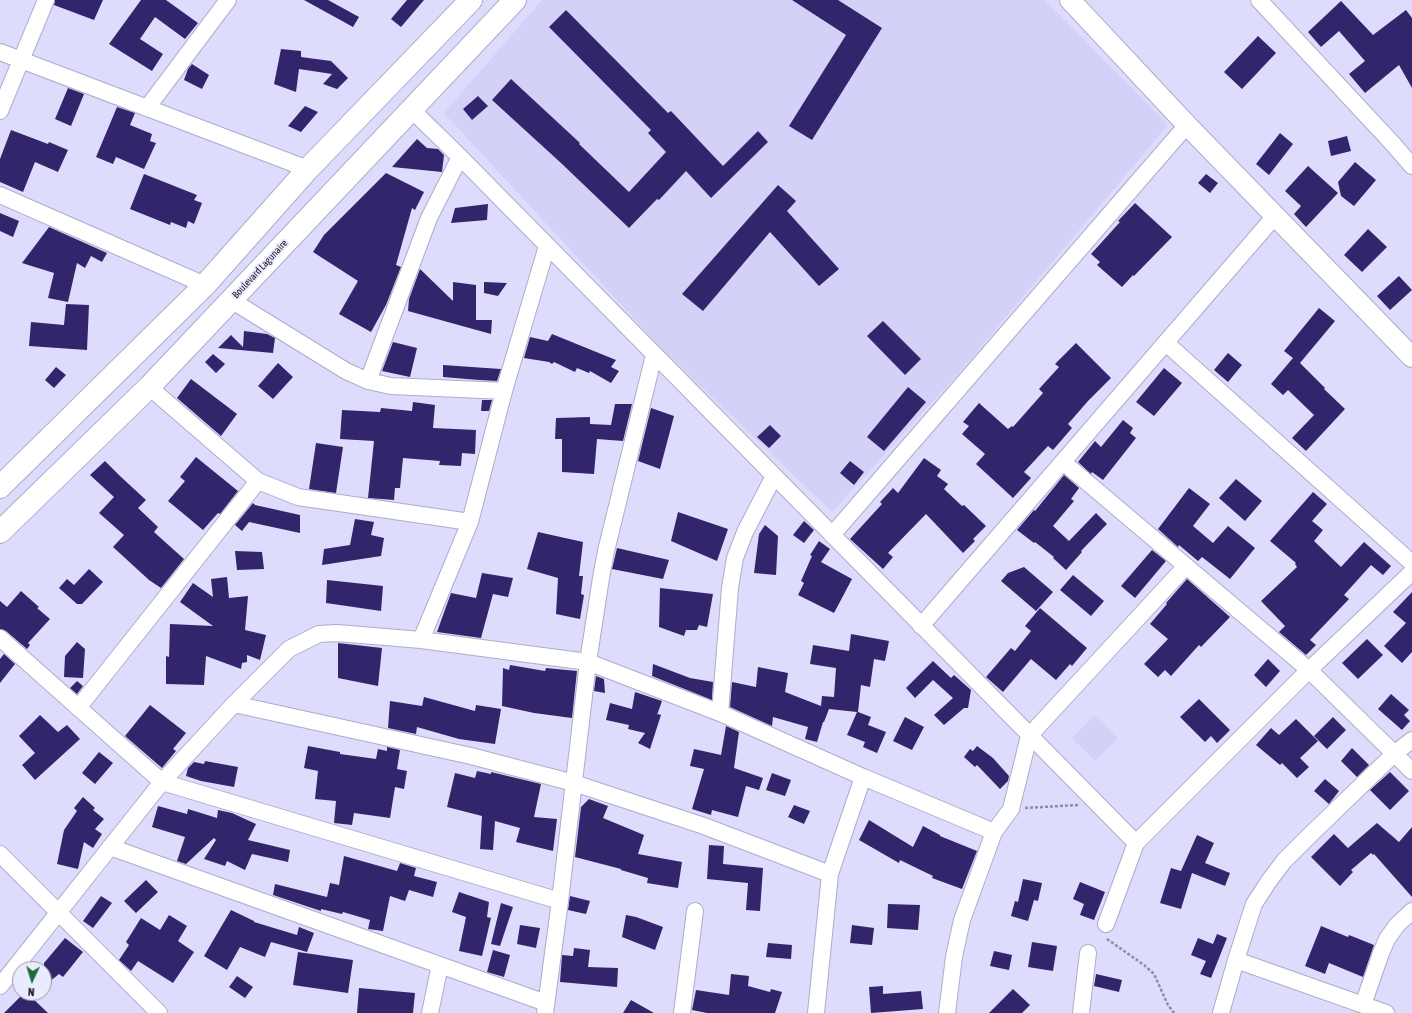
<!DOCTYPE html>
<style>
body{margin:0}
#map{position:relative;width:1412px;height:1013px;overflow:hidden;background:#dddcfc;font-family:"Asap Condensed",sans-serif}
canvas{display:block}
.north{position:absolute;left:12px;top:961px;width:40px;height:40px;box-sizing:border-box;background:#ebebfe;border:1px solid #9797a7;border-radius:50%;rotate:184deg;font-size:11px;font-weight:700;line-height:16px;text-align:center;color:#191824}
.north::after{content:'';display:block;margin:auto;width:14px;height:18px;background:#1c6a39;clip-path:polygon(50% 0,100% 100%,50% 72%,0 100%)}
</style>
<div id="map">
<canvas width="1412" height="1013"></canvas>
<div class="north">N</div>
</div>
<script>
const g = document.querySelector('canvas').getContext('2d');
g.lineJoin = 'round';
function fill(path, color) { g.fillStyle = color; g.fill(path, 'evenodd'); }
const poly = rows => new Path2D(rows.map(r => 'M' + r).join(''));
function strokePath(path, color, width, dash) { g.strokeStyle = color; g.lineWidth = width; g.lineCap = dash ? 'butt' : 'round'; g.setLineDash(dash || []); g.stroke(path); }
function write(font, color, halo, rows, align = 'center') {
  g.font = font + ' "Asap Condensed",sans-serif'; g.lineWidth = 4; g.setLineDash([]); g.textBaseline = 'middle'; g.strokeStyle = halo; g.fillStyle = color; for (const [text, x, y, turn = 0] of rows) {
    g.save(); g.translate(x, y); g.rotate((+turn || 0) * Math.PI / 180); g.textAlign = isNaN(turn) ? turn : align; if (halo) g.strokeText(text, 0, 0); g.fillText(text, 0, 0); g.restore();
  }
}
const built = poly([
 [542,0,1045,0,1168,125,957,375,832,512,665,352,444,113],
 [1094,715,1118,738,1095,761,1072,738]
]);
const building = poly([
 [55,0,103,0,94,20,54,5],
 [141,0,166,0,198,23,185,39,155,17,140,39,163,54,152,71,109,44],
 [304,0,328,0,359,17,353,27],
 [407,0,424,0,401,27,391,19],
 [792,0,838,0,882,28,812,140,789,126,846,35],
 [1341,1,1373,35,1406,10,1412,18,1412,88,1399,65,1365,93,1349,74,1365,61,1339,31,1321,47,1308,32],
 [566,10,668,113,671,111,723,166,758,131,768,142,711,198,686,171,659,200,657,199,629,228,561,163,492,100,511,79,580,143,579,144,629,192,666,152,648,133,651,130,549,27],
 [1258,36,1276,53,1242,89,1224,72],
 [281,49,301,51,301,57,331,61,348,78,337,89,323,84,332,74,299,69,296,92,274,84],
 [192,64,209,75,202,89,184,80,188,69],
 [68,88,84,94,71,126,55,119],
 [478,96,488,106,472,120,463,109],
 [305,106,318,112,301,132,288,126],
 [117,107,135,113,130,125,152,134,150,141,156,143,144,169,116,157,113,164,96,157],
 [11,130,48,144,49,142,68,150,58,172,35,162,23,192,0,182,0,159],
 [1280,133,1293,144,1269,175,1256,164],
 [1347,136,1351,151,1331,156,1328,141],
 [417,139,427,148,438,149,444,155,442,172,392,167],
 [1355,162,1376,180,1354,206,1341,196,1338,182],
 [1308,166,1338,193,1306,227,1294,214,1301,206,1285,191],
 [386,173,424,192,415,210,412,208,396,265,401,267,386,305,371,332,339,314,358,281,313,252,324,235],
 [144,174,197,195,194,200,202,203,194,224,188,221,186,228,171,222,170,225,130,209],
 [1206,174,1218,183,1210,193,1198,183],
 [778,185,796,201,787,211,839,269,819,286,770,232,703,311,682,294],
 [1135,203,1172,237,1134,276,1133,275,1122,287,1097,265,1100,262,1091,254,1120,222,1118,221],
 [488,204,487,220,451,223,455,208],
 [0,213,19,221,13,237,0,231],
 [49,227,107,253,102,262,91,256,85,268,77,263,68,302,48,298,54,273,22,263],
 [1368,229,1387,247,1362,272,1344,255],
 [420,269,453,301,453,282,476,285,476,320,492,320,491,334,408,311,409,299],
 [1399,276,1412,290,1390,310,1377,296],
 [484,282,507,283,498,296,484,293],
 [66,304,89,305,87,350,29,346,31,322,64,325],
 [1319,308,1335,321,1300,363,1325,388,1324,389,1345,409,1306,451,1292,438,1314,415,1288,390,1283,395,1271,384,1293,358,1284,351],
 [883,321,921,359,905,375,867,336],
 [244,331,267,334,275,338,273,353,218,348,231,335,243,347],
 [552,334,616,360,611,367,619,371,611,383,590,371,589,373,577,368,575,372,554,362,552,364,549,362,524,358,530,337,548,341],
 [393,342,417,348,410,377,382,371],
 [1076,343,1111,378,1088,401,1068,424,1072,428,1053,450,1048,446,1024,472,1031,478,1013,498,976,464,985,454,962,434,969,426,963,422,979,403,1008,429,1012,426,1013,427,1043,393,1039,389,1059,367,1055,364],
 [1228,353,1242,365,1228,382,1214,370],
 [213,354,225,364,216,373,205,362],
 [278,363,293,377,273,399,258,386],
 [443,365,486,368,501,369,497,381,479,380,443,377],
 [56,367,66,375,54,388,45,380],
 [1164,368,1182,383,1154,416,1136,402],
 [191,379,237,414,221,436,177,398],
 [908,387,926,402,884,451,867,437],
 [482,400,492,400,489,411,481,411],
 [413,402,435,405,433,428,476,430,475,454,462,453,461,466,439,465,440,461,403,458,400,488,395,488,394,500,368,498,374,441,340,439,342,410,380,412,381,408,412,411],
 [615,404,632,404,623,441,597,439,594,474,562,472,562,439,555,439,556,418,590,417,590,424,611,425],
 [651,408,674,416,660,469,638,461],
 [1123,420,1133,428,1130,433,1136,438,1103,480,1092,472,1091,474,1078,462,1095,441,1101,447],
 [770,425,781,436,769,448,757,437],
 [316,443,343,447,336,493,309,489],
 [196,457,238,491,220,514,218,513,203,530,168,501,185,481,180,477],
 [924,458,941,470,937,476,948,484,944,489,962,506,964,505,986,526,973,539,975,541,963,553,926,514,888,553,893,557,883,569,850,539,882,504,880,502,893,488,898,493],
 [105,461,120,476,146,500,138,508,158,527,154,532,184,559,161,588,149,580,113,547,124,535,99,513,114,497,90,475],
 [850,461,864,472,854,485,840,473],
 [1064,475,1079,488,1071,499,1074,501,1053,526,1069,541,1096,513,1107,524,1081,551,1082,552,1066,570,1053,558,1054,557,1035,542,1034,543,1017,530,1034,510,1035,511],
 [1236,479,1262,501,1245,521,1219,498],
 [1189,488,1210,504,1193,526,1213,543,1228,526,1255,548,1230,579,1202,557,1198,561,1179,545,1178,547,1158,529],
 [1313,492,1327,504,1312,521,1323,530,1314,541,1341,567,1364,542,1391,566,1383,575,1371,565,1344,595,1349,599,1310,640,1316,645,1306,655,1279,632,1285,626,1261,601,1297,567,1295,564,1296,563,1270,541],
 [253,503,255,505,300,515,300,533,249,522,242,531,235,525],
 [678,512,728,529,717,561,671,541],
 [355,519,374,522,371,535,384,538,381,556,322,565,324,549,350,545],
 [804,521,814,530,804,543,793,535],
 [765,525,778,536,776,575,754,573,759,534],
 [538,532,583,542,579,576,583,576,581,594,584,595,580,619,556,614,558,578,527,569],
 [819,541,830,549,821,562,852,579,834,613,798,595,804,583,801,581,812,556,810,555],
 [617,548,669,560,663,579,612,569],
 [1152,550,1166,561,1135,598,1121,586],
 [235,551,262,552,264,569,237,570],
 [1024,567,1053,592,1036,611,1001,581,1008,573],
 [89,569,103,582,82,604,77,604,59,588,67,579,74,585],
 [482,573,513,578,508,597,493,594,481,638,437,632,451,593,476,598],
 [1073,575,1104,601,1091,616,1060,590],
 [227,577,229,598,248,596,245,630,266,635,260,660,247,655,247,662,242,663,241,669,206,656,204,685,166,684,166,656,169,657,170,624,213,626,180,602,193,583,213,597,211,579],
 [1187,579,1230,617,1201,647,1199,645,1171,676,1165,670,1158,677,1144,664,1168,639,1150,624,1167,604,1166,603],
 [327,580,383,586,381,611,326,603],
 [660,588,713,594,707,627,699,625,697,630,686,630,684,636,659,627],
 [21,591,39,607,37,608,50,619,28,643,30,645,27,649,6,631,0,629,0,601,7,607],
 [1412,592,1412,652,1402,663,1384,646,1406,623,1393,612],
 [1040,608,1087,648,1072,666,1070,664,1056,680,1031,659,1003,692,986,677,1011,648,1015,651,1031,631,1025,626],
 [851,634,889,641,885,661,874,659,870,687,861,685,858,712,871,717,868,725,886,732,877,753,863,747,865,742,847,735,857,712,829,709,824,722,823,722,817,742,805,739,808,727,773,717,772,726,730,707,732,682,756,687,758,667,788,673,785,692,821,706,822,696,834,697,836,668,810,664,813,645,849,651],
 [1367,639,1383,655,1358,679,1342,663],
 [77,642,85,649,83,678,64,677,65,656],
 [338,643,382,648,378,686,338,678],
 [4,654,15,664,0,683,0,659],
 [1268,659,1280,671,1266,687,1254,675],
 [933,661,951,678,954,675,971,690,968,708,964,708,944,725,934,715,953,698,933,680,915,698,906,688],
 [653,664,690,678,713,682,712,700,652,676],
 [510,665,545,671,546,668,577,671,572,718,534,713,502,706,503,668,509,670],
 [596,676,604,679,605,693,594,691],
 [77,681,83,686,77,694,70,688],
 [635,692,662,701,657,715,658,714,661,715,650,749,638,743,645,733,628,729,629,725,606,720,610,703,632,709],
 [1391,694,1409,710,1404,715,1410,721,1402,730,1378,709],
 [424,697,475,711,476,705,501,709,495,744,459,739,417,727,416,734,388,728,390,701,422,706],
 [1199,699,1230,730,1217,743,1211,736,1205,742,1180,717],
 [150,705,186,733,173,749,176,751,162,768,125,736],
 [40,715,58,732,67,725,80,739,35,780,22,765,35,753,19,736],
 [905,717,924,727,912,750,893,741],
 [1333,717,1346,730,1327,749,1314,736],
 [1296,719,1318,741,1300,758,1309,767,1297,778,1282,763,1280,765,1256,745,1271,728,1279,735],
 [726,726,739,732,734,768,763,778,759,790,746,786,738,817,712,810,711,815,692,809,704,769,690,766,694,749,721,755],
 [308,746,340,752,340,754,376,759,378,749,387,751,387,747,400,750,397,769,407,771,404,789,395,787,390,818,354,813,352,825,334,823,336,801,315,799,318,771,304,768],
 [977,746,993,758,1009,776,1008,781,1000,789,977,765,975,767,964,757,970,749,973,751],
 [1352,748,1369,765,1357,777,1341,761],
 [99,752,113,763,95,784,82,773],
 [205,761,238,767,234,787,201,781,186,776,188,768,194,762,204,764],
 [477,771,491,774,491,772,541,784,534,817,557,819,553,851,516,842,520,828,495,821,493,850,480,849,482,816,447,807,455,773,475,778],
 [1390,772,1409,791,1390,810,1370,790],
 [772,773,791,780,785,796,766,790],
 [1325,779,1339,791,1329,804,1314,791],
 [83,797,95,808,93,810,104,819,95,829,102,834,93,848,84,842,78,869,57,864,64,830,77,811,74,808],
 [589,799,608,806,603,818,644,835,638,854,682,862,678,888,647,883,648,878,621,870,621,869,575,857,581,807],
 [794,805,810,811,804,824,788,817],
 [158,806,187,814,188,809,217,818,218,810,232,813,256,824,248,840,290,850,288,862,252,854,245,870,227,861,225,866,204,859,216,840,214,838,186,864,177,861,185,837,152,827],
 [869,820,913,847,923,826,940,835,940,836,977,851,962,889,932,878,933,876,900,860,899,863,859,840],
 [1377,823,1399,842,1412,827,1412,897,1374,854,1373,855,1371,853,1351,870,1353,872,1340,886,1311,857,1334,834,1348,848],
 [1197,835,1214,843,1205,863,1230,873,1225,886,1192,873,1181,909,1160,903,1171,868,1181,871],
 [709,845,724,846,723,864,763,868,760,911,746,910,748,883,707,879],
 [344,856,397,871,400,863,416,868,414,876,437,882,433,897,409,890,405,901,390,896,383,931,368,929,370,920,343,912,342,914,321,909,321,911,273,895,275,884,327,897,330,883,339,885],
 [1023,879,1042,883,1038,901,1034,900,1028,921,1011,916,1015,901,1018,902],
 [146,880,158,892,136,913,124,901],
 [1080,882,1105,892,1094,920,1080,915,1084,904,1073,899],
 [459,892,489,902,487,917,491,918,482,956,459,951,466,917,452,912],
 [101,896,112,903,93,928,83,921],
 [570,896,590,901,586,914,568,910],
 [501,903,513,907,500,946,491,944],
 [888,904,920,905,918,930,887,928],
 [231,910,254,921,254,922,297,935,299,927,314,933,307,952,271,942,265,957,240,947,227,970,204,956],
 [169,915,187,926,178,941,194,952,173,983,138,961,131,971,119,960,129,945,126,942,141,918,160,930],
 [626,915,636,917,663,927,655,950,622,937],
 [520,925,540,928,536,948,517,944],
 [852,925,874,928,872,945,850,943],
 [1321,926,1348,937,1349,935,1374,945,1363,977,1329,963,1325,974,1305,966],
 [1217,934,1227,938,1211,978,1200,974,1206,961,1191,955,1198,938,1213,944],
 [65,938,83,952,63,977,59,974,44,986,44,963],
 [1032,942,1057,946,1053,971,1028,967],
 [768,943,792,945,791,959,766,957],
 [574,948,590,950,588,967,618,968,617,987,560,982,562,955,573,956],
 [493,950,510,955,504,977,487,972],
 [994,951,1012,955,1009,970,990,966],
 [298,952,353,960,348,993,293,985],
 [731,974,749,976,748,986,770,992,771,989,782,992,775,1013,707,1013,692,1010,696,990,729,995],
 [1096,974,1122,980,1119,992,1094,986],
 [237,976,253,987,245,998,229,987],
 [883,986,883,994,921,991,923,1009,871,1013,869,987],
 [359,988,415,993,413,1013,357,1013],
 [1013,989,1030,1005,1022,1013,989,1013],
 [24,993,27,993,48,1013,4,1013],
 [631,1000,654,1013,623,1013]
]);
const path = poly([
 [1025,808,1078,805],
 [1107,939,1144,965,1154,974,1168,1005,1174,1013]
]);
const minor = poly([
 [1259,0,1393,144,1412,166],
 [0,52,308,169],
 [147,108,228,0],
 [411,109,460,157,1136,843],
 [0,111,46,0],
 [0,195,205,285],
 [231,300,346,371,368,381,391,386,504,391],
 [1166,343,1412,563],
 [368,381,429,218,460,157],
 [149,387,258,481,298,497,470,522],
 [1063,462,1309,670,1412,771],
 [832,535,1187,125],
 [921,626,1275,216],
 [0,638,162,782,560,901],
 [421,640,470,522,504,391,547,246],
 [234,704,471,756,574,783,704,826,830,874],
 [78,708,258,481],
 [720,713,730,588,735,558,745,532,774,476],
 [110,847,546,1003],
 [0,854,159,1013],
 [1106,924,1136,843,1309,670,1412,572],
 [1236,960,1386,1013],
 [0,986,162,782,234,704,289,649,319,634,337,633,421,640,588,662,720,713,863,777,994,832],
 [1363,1005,1381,953,1387,939,1397,925,1412,911],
 [430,1013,440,965],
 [545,1013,560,901,588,662,601,578,606,551,654,355],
 [682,1013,695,911],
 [816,1013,830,874,863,777],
 [947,1013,954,957,962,920,994,832,1011,809,1029,736,1186,566],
 [1081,1013,1088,953],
 [1221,1013,1236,960,1254,904,1269,881,1284,861,1306,839,1395,753,1412,740]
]);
const tertiary = poly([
 [1070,0,1187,125,1412,357]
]);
const secondary = poly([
 [0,487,205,285,308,169,471,0],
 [0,532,149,387,515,0]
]);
const streetNames = [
 ["Boulevard Lagunaire",260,269,-47]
];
fill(built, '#d3d1f8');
fill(building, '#33256b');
strokePath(minor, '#adacca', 18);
strokePath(tertiary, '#adacca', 22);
strokePath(secondary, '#adacca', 24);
strokePath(path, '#8e8da5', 2.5, [3, 2]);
strokePath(minor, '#fff', 16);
strokePath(tertiary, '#fff', 20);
strokePath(secondary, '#fff', 22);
write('10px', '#191824', '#ebebfe', streetNames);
</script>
